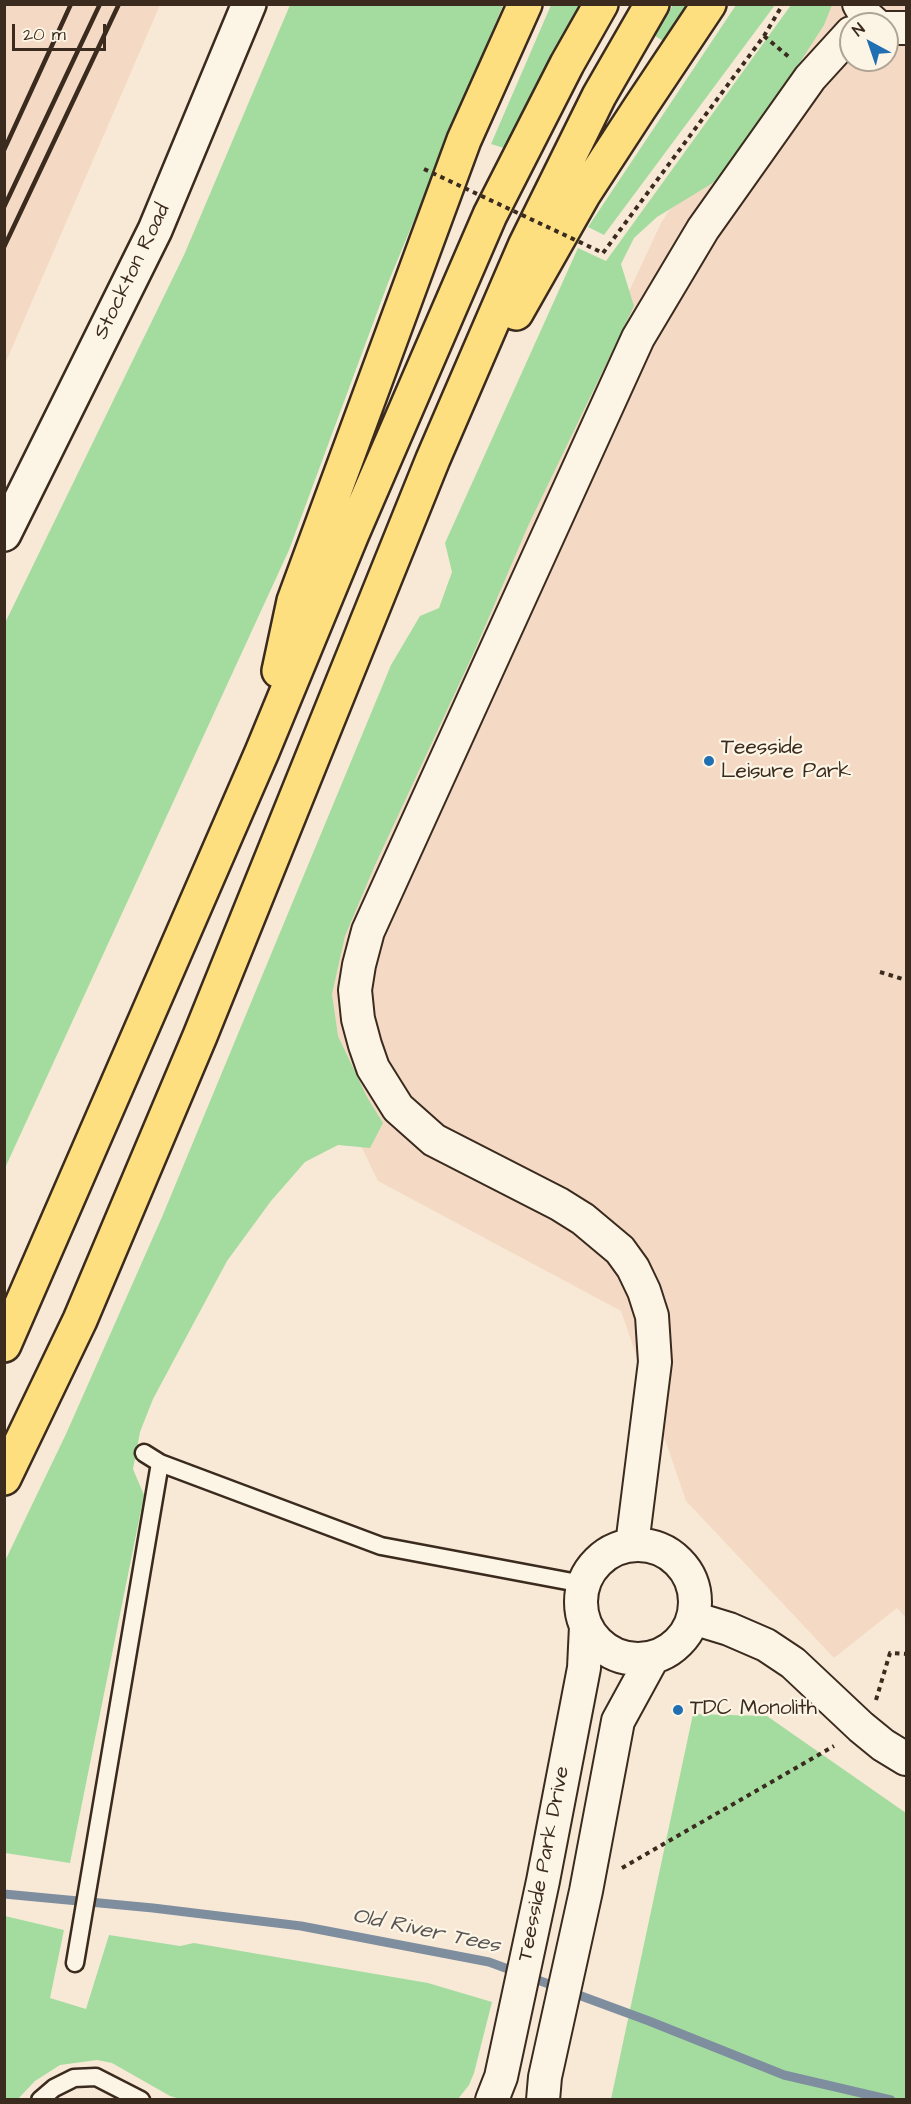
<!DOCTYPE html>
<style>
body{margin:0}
#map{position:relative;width:911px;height:2104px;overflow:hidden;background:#f8e9d6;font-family:"Architects Daughter",sans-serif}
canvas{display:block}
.frame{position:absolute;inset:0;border:6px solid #3b2a1e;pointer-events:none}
.north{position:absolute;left:839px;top:12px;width:60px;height:60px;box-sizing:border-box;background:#fcf5e5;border:2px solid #afa495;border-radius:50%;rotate:320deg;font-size:16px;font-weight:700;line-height:24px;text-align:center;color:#3b2a1e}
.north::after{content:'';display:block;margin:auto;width:21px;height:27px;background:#1f6fb2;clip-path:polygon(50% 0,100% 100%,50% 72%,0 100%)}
.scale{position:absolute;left:12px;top:24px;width:94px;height:27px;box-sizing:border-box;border:3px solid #3b2a1e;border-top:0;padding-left:8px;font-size:18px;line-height:21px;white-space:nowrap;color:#3b2a1e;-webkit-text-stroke:4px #fcf5e5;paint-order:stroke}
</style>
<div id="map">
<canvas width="911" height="2104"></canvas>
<div class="frame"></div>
<div class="north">N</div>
<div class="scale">20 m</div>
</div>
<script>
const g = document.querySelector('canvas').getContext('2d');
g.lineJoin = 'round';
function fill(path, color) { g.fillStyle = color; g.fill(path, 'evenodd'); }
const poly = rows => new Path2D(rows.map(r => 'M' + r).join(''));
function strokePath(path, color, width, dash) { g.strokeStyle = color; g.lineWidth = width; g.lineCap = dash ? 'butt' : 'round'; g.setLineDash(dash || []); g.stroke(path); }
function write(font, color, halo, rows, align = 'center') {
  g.font = font + ' "Architects Daughter",sans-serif'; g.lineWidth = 4.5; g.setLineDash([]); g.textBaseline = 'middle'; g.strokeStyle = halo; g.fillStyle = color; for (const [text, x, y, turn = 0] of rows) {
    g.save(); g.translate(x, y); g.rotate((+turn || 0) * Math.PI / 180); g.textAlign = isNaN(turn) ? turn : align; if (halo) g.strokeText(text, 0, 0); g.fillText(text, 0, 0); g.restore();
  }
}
const built = poly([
 [5,4,160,5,5,364,4,5],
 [801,5,906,5,906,1618,897,1608,834,1658,686,1501,621,1311,378,1181,317,1056,334,923,661,223],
 [851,24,887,24,887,60,851,60]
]);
const green = poly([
 [290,5,503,5,388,283,289,550,5,1168,5,623,184,255],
 [551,5,586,5,507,149,491,144],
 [673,5,694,5,667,43,655,36],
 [736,5,775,5,604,235,588,227],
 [791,5,832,5,824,25,793,73,716,181,657,217,634,238,621,264,634,306,528,526,474,652,375,865,345,936,332,994,338,1036,367,1097,383,1123,370,1148,338,1145,305,1162,271,1201,227,1261,153,1399,140,1432,133,1469,144,1495,70,1863,5,1853,4,1563,66,1434,162,1217,391,665,420,616,439,608,452,572,445,543,578,248,606,261],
 [693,1714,767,1716,906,1813,906,2099,611,2099],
 [5,1916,64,1930,50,1998,86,2009,109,1935,180,1946,194,1943,428,1983,492,2002,474,2073,469,2085,458,2099,180,2099,170,2096,112,2063,97,2060,60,2065,35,2081,18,2099,5,2099]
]);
const stream = poly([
 [4,1894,153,1908,301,1926,489,1962,649,2021,784,2075,891,2100]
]);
const path = poly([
 [764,36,789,57],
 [603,253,764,36,783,4],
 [880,972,906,980],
 [876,1700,890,1653,906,1654],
 [622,1868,834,1746]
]);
const service = poly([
 [144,1453,160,1463,381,1546,583,1584],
 [75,1963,160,1463],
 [40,2100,54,2088,74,2078,96,2077,141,2100]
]);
const minor = poly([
 [859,4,866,16,875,24],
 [887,28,906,28],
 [632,1545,655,1362,652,1316,644,1291,633,1268,620,1250,583,1219,559,1204,434,1140,398,1108,373,1068,365,1045,358,1019,355,990,359,965,368,931,638,338,703,229,810,78,851,33],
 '581 1602a57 57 0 1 1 114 0a57 57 0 1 1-114 0Z',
 [693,1618,729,1629,766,1645,793,1663,861,1727,883,1745,906,1759],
 [492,2100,501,2077,543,1881,584,1668,586,1626],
 [543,2100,545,2077,586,1891,618,1721,653,1657]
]);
const secondary = poly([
 [4,534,155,230,249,4]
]);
const trunk = poly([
 [516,313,583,195,639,109,709,4],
 [279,671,294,601,464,140,525,4],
 [4,1345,262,752,352,534,490,215,567,64,601,4],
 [4,1478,80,1320,200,1036,433,459,525,246,599,96,652,4]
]);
const rail = poly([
 [4,150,71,4],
 [4,207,100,4],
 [4,247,119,4]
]);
const pathBridge = poly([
 [424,169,603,253]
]);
const markers = [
 [709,761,6,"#1f6fb2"],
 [678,1710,6,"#1f6fb2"]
];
const streetNames = [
 ["Stockton Road",133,272,-64],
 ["Teesside Park Drive",545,1864,-79]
];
const poiNames = [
 ["Teesside",721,749],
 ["Leisure Park",721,773],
 ["TDC Monolith",690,1710]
];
const waterNames = [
 ["Old River Tees",426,1932,12]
];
fill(built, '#f4dac4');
fill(green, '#a4dca0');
strokePath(stream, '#7f8e9f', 9);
strokePath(service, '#3b2a1e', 21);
strokePath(minor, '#3b2a1e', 36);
strokePath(secondary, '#3b2a1e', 38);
strokePath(trunk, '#3b2a1e', 38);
strokePath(path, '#3b2a1e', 4, [4.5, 4.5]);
strokePath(service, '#fcf5e5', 16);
strokePath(minor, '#fcf5e5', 32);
strokePath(secondary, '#fcf5e5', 33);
strokePath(trunk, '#fedf80', 33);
strokePath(rail, '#3b2a1e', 4.5);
strokePath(pathBridge, '#3b2a1e', 4, [4.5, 4.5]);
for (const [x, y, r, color] of markers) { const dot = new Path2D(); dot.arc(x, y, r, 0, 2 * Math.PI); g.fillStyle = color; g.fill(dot); strokePath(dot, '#fcf5e5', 2); }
write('21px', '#3b2a1e', '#fcf5e5', streetNames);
write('21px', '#3b2a1e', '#fcf5e5', poiNames, 'left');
write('italic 22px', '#585454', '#fcf5e5', waterNames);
</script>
